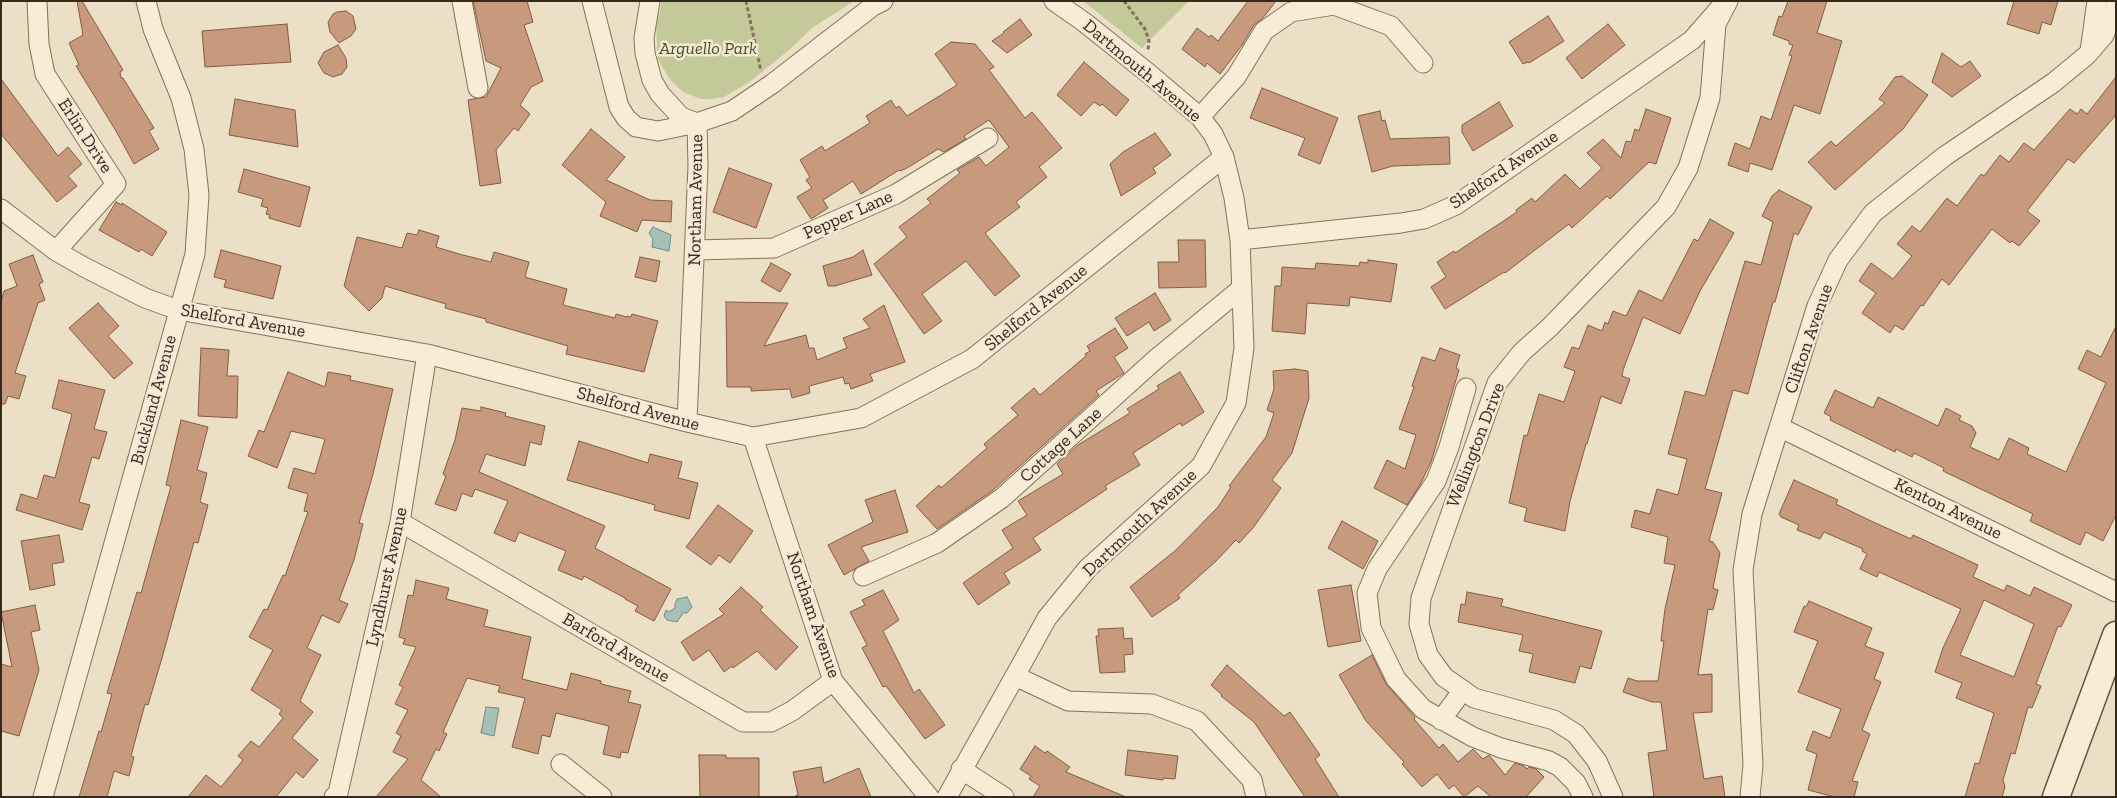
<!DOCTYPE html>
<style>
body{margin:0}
#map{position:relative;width:2117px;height:798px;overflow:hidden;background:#ebdfc5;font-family:"Zilla Slab",serif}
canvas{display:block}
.frame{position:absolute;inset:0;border:2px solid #362a1f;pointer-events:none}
</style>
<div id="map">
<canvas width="2117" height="798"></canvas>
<div class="frame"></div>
</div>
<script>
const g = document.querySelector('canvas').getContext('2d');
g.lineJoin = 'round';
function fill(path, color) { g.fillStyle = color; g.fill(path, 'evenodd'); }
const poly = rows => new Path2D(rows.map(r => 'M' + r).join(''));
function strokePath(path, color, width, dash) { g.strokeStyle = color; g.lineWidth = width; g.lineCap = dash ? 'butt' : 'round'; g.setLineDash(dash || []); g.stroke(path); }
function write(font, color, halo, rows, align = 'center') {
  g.font = font + ' "Zilla Slab",serif'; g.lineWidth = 5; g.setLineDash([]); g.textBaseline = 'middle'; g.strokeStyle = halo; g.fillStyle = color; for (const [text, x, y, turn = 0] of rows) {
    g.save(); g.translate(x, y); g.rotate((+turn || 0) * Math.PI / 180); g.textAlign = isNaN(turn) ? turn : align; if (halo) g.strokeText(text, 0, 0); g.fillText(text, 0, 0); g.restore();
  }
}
const green = poly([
 [662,1,854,1,812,28,788,51,748,83,724,97,712,99,701,99,683,92,670,80,658,59,656,28],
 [1083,1,1189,1,1142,48]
]);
const water = poly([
 [653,227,671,235,669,251,652,247,653,239,649,233,653,227],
 [687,597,692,607,687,613,683,613,677,622,667,620,664,616,666,610,669,612,675,608,675,604,677,599,687,597],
 [486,707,499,708,494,736,481,733,486,707]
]);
const building = poly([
 [77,1,82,1,123,70,120,72,121,78,123,78,154,128,149,131,159,149,134,164,116,131,76,66,79,65,69,43,83,35,77,1],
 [473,1,527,1,533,22,524,25,543,81,531,87,520,105,530,114,518,131,514,128,496,150,501,183,480,186,468,100,486,97,501,68,486,61,473,1],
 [1248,1,1276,1,1263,18,1254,25,1242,45,1220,74,1207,63,1205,67,1182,49,1197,28,1209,37,1211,35,1218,41,1248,1],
 [1788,1,1827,1,1817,33,1842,41,1820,114,1794,105,1772,170,1750,163,1748,172,1728,165,1735,143,1750,149,1761,116,1771,120,1792,56,1789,55,1793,45,1789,44,1789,41,1773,35,1779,16,1782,17,1788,1],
 [2014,1,2058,1,2051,25,2042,22,2039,34,2007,24,2014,1],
 [346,11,353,16,356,29,351,36,339,43,330,32,328,22,333,14,337,12,346,11],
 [1548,16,1564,41,1529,63,1528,62,1523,64,1509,42,1548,16],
 [1020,19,1032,35,1007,53,992,41,1004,33,1003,32,1020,19],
 [287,24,291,62,205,67,202,31,287,24],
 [1608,24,1625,45,1582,79,1566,58,1608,24],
 [951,42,975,44,994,67,989,70,1025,118,1032,112,1062,148,1039,167,1047,177,1016,202,1020,207,985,233,1020,276,995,296,966,261,922,294,942,321,924,334,874,264,907,237,899,227,931,203,927,199,960,173,957,170,979,157,986,166,1009,147,989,120,964,136,966,139,944,152,938,149,907,168,900,171,899,170,861,194,853,181,823,200,828,208,811,219,797,197,812,188,806,180,810,177,800,160,822,146,825,151,870,123,866,116,891,100,896,108,899,106,907,116,957,85,935,54,951,42],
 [338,45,346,58,347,67,342,74,333,77,324,73,318,63,324,52,338,45],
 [1942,53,1961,67,1970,61,1981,76,1952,97,1932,82,1942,53],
 [1084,62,1129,100,1116,116,1102,104,1100,106,1094,102,1081,116,1057,95,1084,62],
 [1902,76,1928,95,1903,129,1835,190,1808,162,1831,141,1836,146,1885,103,1879,99,1895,77,1902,76],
 [2116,77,2116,115,2074,163,2068,159,2027,211,2040,221,2019,246,2012,241,2010,243,1992,229,1949,285,1942,279,1923,306,1921,305,1903,330,1895,325,1890,333,1862,313,1876,293,1859,281,1871,263,1893,279,1912,256,1897,244,1912,226,1920,232,1947,198,1957,206,1981,174,1984,176,2000,155,2009,162,2024,143,2034,150,2070,109,2077,114,2081,109,2087,114,2116,77],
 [1,79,58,156,68,147,82,164,68,176,77,186,57,202,1,134,1,79],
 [1262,88,1338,118,1320,164,1298,155,1305,138,1250,118,1262,88],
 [235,99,295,110,298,147,229,135,235,99],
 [1499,102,1513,126,1473,151,1462,132,1462,125,1499,102],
 [1646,109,1671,118,1656,164,1649,162,1610,199,1607,196,1572,228,1569,224,1505,273,1504,272,1445,309,1431,287,1446,277,1437,262,1454,251,1455,253,1517,212,1516,210,1532,198,1535,202,1565,174,1580,189,1602,168,1587,153,1603,139,1621,158,1626,141,1631,142,1635,129,1639,131,1646,109],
 [1380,111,1382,121,1385,120,1390,139,1449,137,1450,164,1393,166,1372,172,1358,116,1380,111],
 [591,129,625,157,606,180,650,200,672,201,671,222,642,220,637,232,600,216,606,202,562,165,591,129],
 [1155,133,1171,155,1153,168,1156,173,1121,196,1110,164,1123,152,1155,133],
 [729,168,772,184,756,228,713,212,729,168],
 [244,169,310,187,300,227,269,218,270,215,266,214,268,208,261,206,263,199,238,192,244,169],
 [1779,190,1812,207,1798,235,1794,233,1775,302,1773,302,1748,394,1733,390,1705,489,1722,493,1709,541,1713,542,1720,553,1713,588,1718,590,1713,610,1708,609,1698,675,1712,674,1712,712,1693,713,1704,779,1722,776,1725,797,1654,797,1648,753,1667,750,1661,702,1652,702,1623,692,1628,678,1637,681,1658,681,1664,641,1661,641,1665,609,1675,565,1664,563,1668,537,1631,527,1635,510,1650,514,1657,489,1678,495,1687,459,1668,454,1685,391,1705,396,1745,261,1761,265,1773,222,1762,216,1772,196,1779,190],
 [116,202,122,205,122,203,167,232,152,256,141,249,139,252,99,230,116,202],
 [1710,219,1734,233,1700,291,1680,334,1643,317,1623,370,1622,376,1630,379,1621,404,1601,396,1587,444,1586,444,1570,501,1565,531,1524,521,1527,508,1509,503,1524,435,1527,436,1539,394,1564,402,1575,371,1564,367,1572,347,1579,349,1588,325,1602,331,1605,322,1608,324,1613,311,1626,316,1639,290,1662,301,1694,239,1698,241,1710,219],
 [419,230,439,236,436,247,459,254,491,262,494,252,529,262,525,277,567,289,563,305,615,318,616,314,627,317,627,316,631,317,632,314,658,321,644,372,566,354,568,346,486,322,486,319,445,308,446,304,385,286,382,298,369,311,344,286,357,237,402,248,407,233,417,235,419,230],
 [1178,240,1205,240,1206,287,1159,288,1158,262,1179,262,1178,240],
 [221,250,281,266,273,299,224,287,226,280,214,277,221,250],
 [863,250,872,275,835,286,828,286,823,266,853,257,863,250],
 [33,255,43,282,39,284,45,300,38,303,15,373,26,376,19,399,8,396,5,404,1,404,1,302,4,291,17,286,9,264,33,255],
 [640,257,660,261,656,282,635,277,640,257],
 [1368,260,1397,264,1391,302,1350,297,1349,306,1307,303,1305,334,1272,331,1275,286,1281,286,1282,267,1315,269,1316,263,1359,266,1360,262,1368,263,1368,260],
 [771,263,791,274,780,292,761,281,771,263],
 [1155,293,1171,320,1154,331,1149,322,1127,336,1115,318,1155,293],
 [726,302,788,303,764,346,806,335,809,348,814,348,817,360,847,348,843,338,870,328,863,319,884,305,905,362,870,374,873,381,851,389,849,383,845,384,843,377,809,386,810,393,792,398,790,389,751,391,751,387,727,387,726,302],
 [98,303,119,326,108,336,133,363,114,379,69,328,98,303],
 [2116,326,2116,515,2103,541,2086,532,2080,545,2030,521,2033,514,1943,471,1944,468,1914,453,1912,457,1896,449,1895,452,1830,420,1831,417,1824,413,1835,390,1873,408,1878,397,1938,426,1946,408,1961,416,1959,420,1972,426,1976,433,1970,447,1999,460,2009,438,2029,448,2027,454,2066,472,2106,383,2078,369,2087,350,2101,357,2116,326],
 [1115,328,1128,348,1114,357,1124,373,1096,391,1099,395,992,491,937,529,916,506,939,485,941,488,987,448,984,444,1018,415,1011,408,1034,388,1040,395,1086,356,1085,354,1090,351,1087,346,1115,328],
 [201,348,229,350,227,376,238,376,237,418,198,416,201,348],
 [1440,348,1460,355,1456,368,1459,370,1431,462,1420,485,1407,505,1374,488,1387,460,1405,469,1416,435,1399,429,1414,387,1412,386,1422,357,1435,361,1440,348],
 [1295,369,1308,371,1309,398,1292,453,1272,480,1281,488,1253,528,1239,543,1236,540,1215,562,1178,595,1180,598,1152,617,1130,587,1176,550,1218,507,1231,487,1229,486,1266,437,1274,413,1267,410,1274,389,1273,371,1295,369],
 [288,372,325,387,328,372,351,376,350,380,393,389,373,474,359,523,363,524,354,560,339,600,348,604,339,623,322,615,307,648,321,655,300,701,313,712,292,738,318,760,303,778,296,772,276,797,188,797,206,775,221,787,243,760,238,756,251,741,259,747,283,718,279,714,282,710,251,690,273,650,249,637,264,609,267,610,283,575,285,576,308,512,304,511,308,494,288,488,294,468,315,474,325,439,291,431,277,468,248,456,259,430,264,432,288,372],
 [1180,372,1204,412,1182,426,1180,423,1133,453,1140,465,1105,486,1107,489,1033,538,1041,550,1004,573,1010,583,978,605,963,583,1013,548,1002,530,1027,515,1018,501,1063,474,1057,464,1078,445,1130,413,1127,409,1159,389,1157,386,1180,372],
 [59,380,105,390,94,429,107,432,99,459,92,457,79,502,90,505,82,530,16,510,21,494,37,499,44,475,55,478,72,414,52,408,59,380],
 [481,407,506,413,505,416,545,426,541,445,530,442,525,466,486,454,479,472,605,526,595,548,671,589,654,621,635,611,638,606,625,599,625,598,584,576,582,580,558,570,566,551,519,532,515,542,494,533,508,501,475,489,472,497,462,493,456,511,435,504,446,476,443,474,455,440,462,408,481,411,481,407],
 [181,420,208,427,197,470,207,473,200,502,208,505,198,543,194,542,162,658,148,705,145,704,131,756,134,757,129,776,114,771,107,797,79,797,99,731,101,732,112,694,107,693,137,592,141,593,171,486,166,485,181,420],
 [579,441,648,463,650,454,682,462,678,478,698,483,689,519,654,510,655,505,567,480,579,441],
 [1794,480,1838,500,1836,504,1871,521,1911,539,1913,535,1978,565,1973,577,2004,591,2007,585,2030,596,2034,587,2072,605,2061,627,2058,626,2036,684,2041,686,2032,708,2028,707,2015,754,2011,753,2003,780,2005,787,2002,797,1965,797,1975,763,1979,764,1994,713,1956,698,1962,683,1935,672,1943,648,1961,609,1879,572,1877,577,1860,569,1867,554,1862,551,1863,549,1824,532,1820,539,1797,530,1799,525,1781,517,1779,514,1794,480],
 [1984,600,2034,624,2014,677,1960,655,1984,600],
 [895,490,908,532,861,547,869,561,844,575,828,545,873,522,865,500,895,490],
 [718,505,753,531,730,563,719,555,711,565,686,547,718,505],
 [1342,521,1378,541,1363,569,1328,548,1342,521],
 [59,535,64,562,52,564,55,585,30,590,21,541,59,535],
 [416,580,449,588,446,599,488,610,484,626,531,637,522,679,567,690,571,673,601,681,601,684,631,691,628,702,641,705,628,753,621,752,620,758,603,754,609,726,556,713,550,737,542,735,538,754,512,747,525,698,498,692,500,686,467,678,443,732,447,734,439,751,436,749,421,780,441,797,376,797,408,759,393,752,401,736,396,733,408,710,395,704,403,687,399,685,416,647,403,644,405,639,399,637,408,595,413,596,416,580],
 [1351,585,1361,641,1328,647,1318,590,1351,585],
 [741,587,763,607,760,610,798,647,776,670,757,651,733,668,732,666,724,672,709,650,693,661,681,642,724,614,719,609,741,587],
 [883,590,899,620,883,631,914,693,919,689,945,725,925,739,886,686,883,687,862,648,867,645,850,612,865,605,862,600,883,590],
 [1467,592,1503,599,1501,606,1602,631,1591,669,1580,666,1575,683,1529,672,1533,654,1519,651,1523,635,1458,622,1461,604,1465,605,1467,592],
 [1809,601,1872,628,1865,646,1884,653,1874,679,1881,682,1862,730,1870,734,1852,781,1858,782,1854,797,1835,797,1808,790,1817,754,1806,750,1813,731,1830,738,1841,709,1798,692,1818,641,1794,632,1804,606,1806,607,1809,601],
 [35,605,40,630,31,632,39,670,19,736,1,731,1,664,12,667,1,612,35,605],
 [1123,628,1124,639,1132,638,1133,654,1124,655,1125,672,1100,673,1096,636,1099,636,1098,629,1123,628],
 [1372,655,1386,684,1415,717,1414,719,1439,748,1443,744,1458,762,1473,749,1483,759,1489,755,1505,775,1515,763,1524,766,1527,769,1529,767,1536,769,1544,777,1526,797,1491,797,1478,786,1464,797,1454,785,1449,789,1437,774,1422,787,1402,764,1404,762,1366,721,1339,675,1372,655],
 [1227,665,1284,716,1290,712,1320,755,1315,759,1339,797,1305,797,1254,722,1221,696,1222,695,1211,685,1227,665],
 [1035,746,1045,753,1047,751,1070,767,1066,772,1126,797,1033,797,1040,786,1029,779,1031,776,1020,769,1035,746],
 [1128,750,1178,756,1175,779,1163,778,1163,780,1125,775,1128,750],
 [699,755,726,755,726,758,759,758,759,797,700,797,699,755],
 [821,767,824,783,859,768,871,797,793,797,798,795,793,772,821,767]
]);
const path = poly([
 [746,1,761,71],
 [1124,1,1145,29,1149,41,1148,50]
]);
const street = poly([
 [37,1,39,44,45,74,116,184,56,251],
 [462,1,478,88],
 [592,1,619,107,626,118,636,127,658,131,697,123,732,111,772,84,873,6,883,1],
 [650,1,644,38,645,53,652,80,660,94,681,117,697,123,698,166,687,422],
 [1054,1,1084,22,1148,73,1200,117,1213,134,1224,157,1234,198,1240,240,1244,348,1236,403,1201,466,1088,568,1047,618,1015,676,1068,701,1152,704,1197,721,1252,780,1256,797],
 [2090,51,2097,1],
 [1200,117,1236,77,1264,31,1291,12,1334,5,1391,26,1423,63],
 [1,209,56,251,84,267,145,298,178,310,427,354,687,422,753,437,861,418,972,359,1224,157],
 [1240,240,1401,223,1424,219,1456,205,1692,40,1720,8],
 [695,250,774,248,896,194,988,138],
 [1466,388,1449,447,1436,481,1377,569,1367,593,1371,628,1396,679,1423,709,1473,737,1501,748,1549,761,1560,767,1576,783,1583,797],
 [1779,427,2116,592],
 [753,437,833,681,929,797],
 [400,522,743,722,771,722,792,711,833,681],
 [863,576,937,543,1002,498,1156,359,1242,288],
 [1441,720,1463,690],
 [561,764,602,797],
 [961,769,1004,797],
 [43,797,195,254,199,195,194,149,181,98,153,29,146,1],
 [334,797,338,793,400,522,427,354],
 [947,797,1015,676],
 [1613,797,1597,761,1576,734,1554,720,1474,698,1444,677,1428,655,1419,624,1421,598,1497,383,1522,352,1550,327,1666,207,1688,168,1710,98,1716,24,1728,1],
 [1750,797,1753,765,1743,570,1752,514,1817,306,1838,260,1873,213,1945,156,2053,83,2087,55,2104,35,2116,5]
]);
const secondary = poly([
 [2056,797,2116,635]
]);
const parkNames = [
 ["Arguello Park",708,49]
];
const streetNames = [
 ["Dartmouth Avenue",1142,71,40],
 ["Erlin Drive",85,136,57],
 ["Shelford Avenue",1504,170,-34],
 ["Northam Avenue",696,200,-89],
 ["Pepper Lane",848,215,-24],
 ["Shelford Avenue",1036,308,-39],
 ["Shelford Avenue",243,321,10],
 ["Clifton Avenue",1809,339,-71],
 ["Buckland Avenue",154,400,-75],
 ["Shelford Avenue",638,409,15],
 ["Cottage Lane",1061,445,-42],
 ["Wellington Drive",1476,445,-69],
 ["Kenton Avenue",1948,509,26],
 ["Dartmouth Avenue",1140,523,-43],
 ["Lyndhurst Avenue",387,577,-78],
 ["Northam Avenue",813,615,71],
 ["Barford Avenue",616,648,30]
];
fill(green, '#c4c999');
fill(water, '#a6bfb7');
strokePath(water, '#6e8d84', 1);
fill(building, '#c79a7d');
strokePath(building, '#835b43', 1);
strokePath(street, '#85715c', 21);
strokePath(secondary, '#67523f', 29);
strokePath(path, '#85715c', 3, [4, 2.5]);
strokePath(street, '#f7edd7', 19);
strokePath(secondary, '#f7edd7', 26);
write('italic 18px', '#485127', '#f3e9d4', parkNames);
write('18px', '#362a1f', '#f3e9d4', streetNames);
</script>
